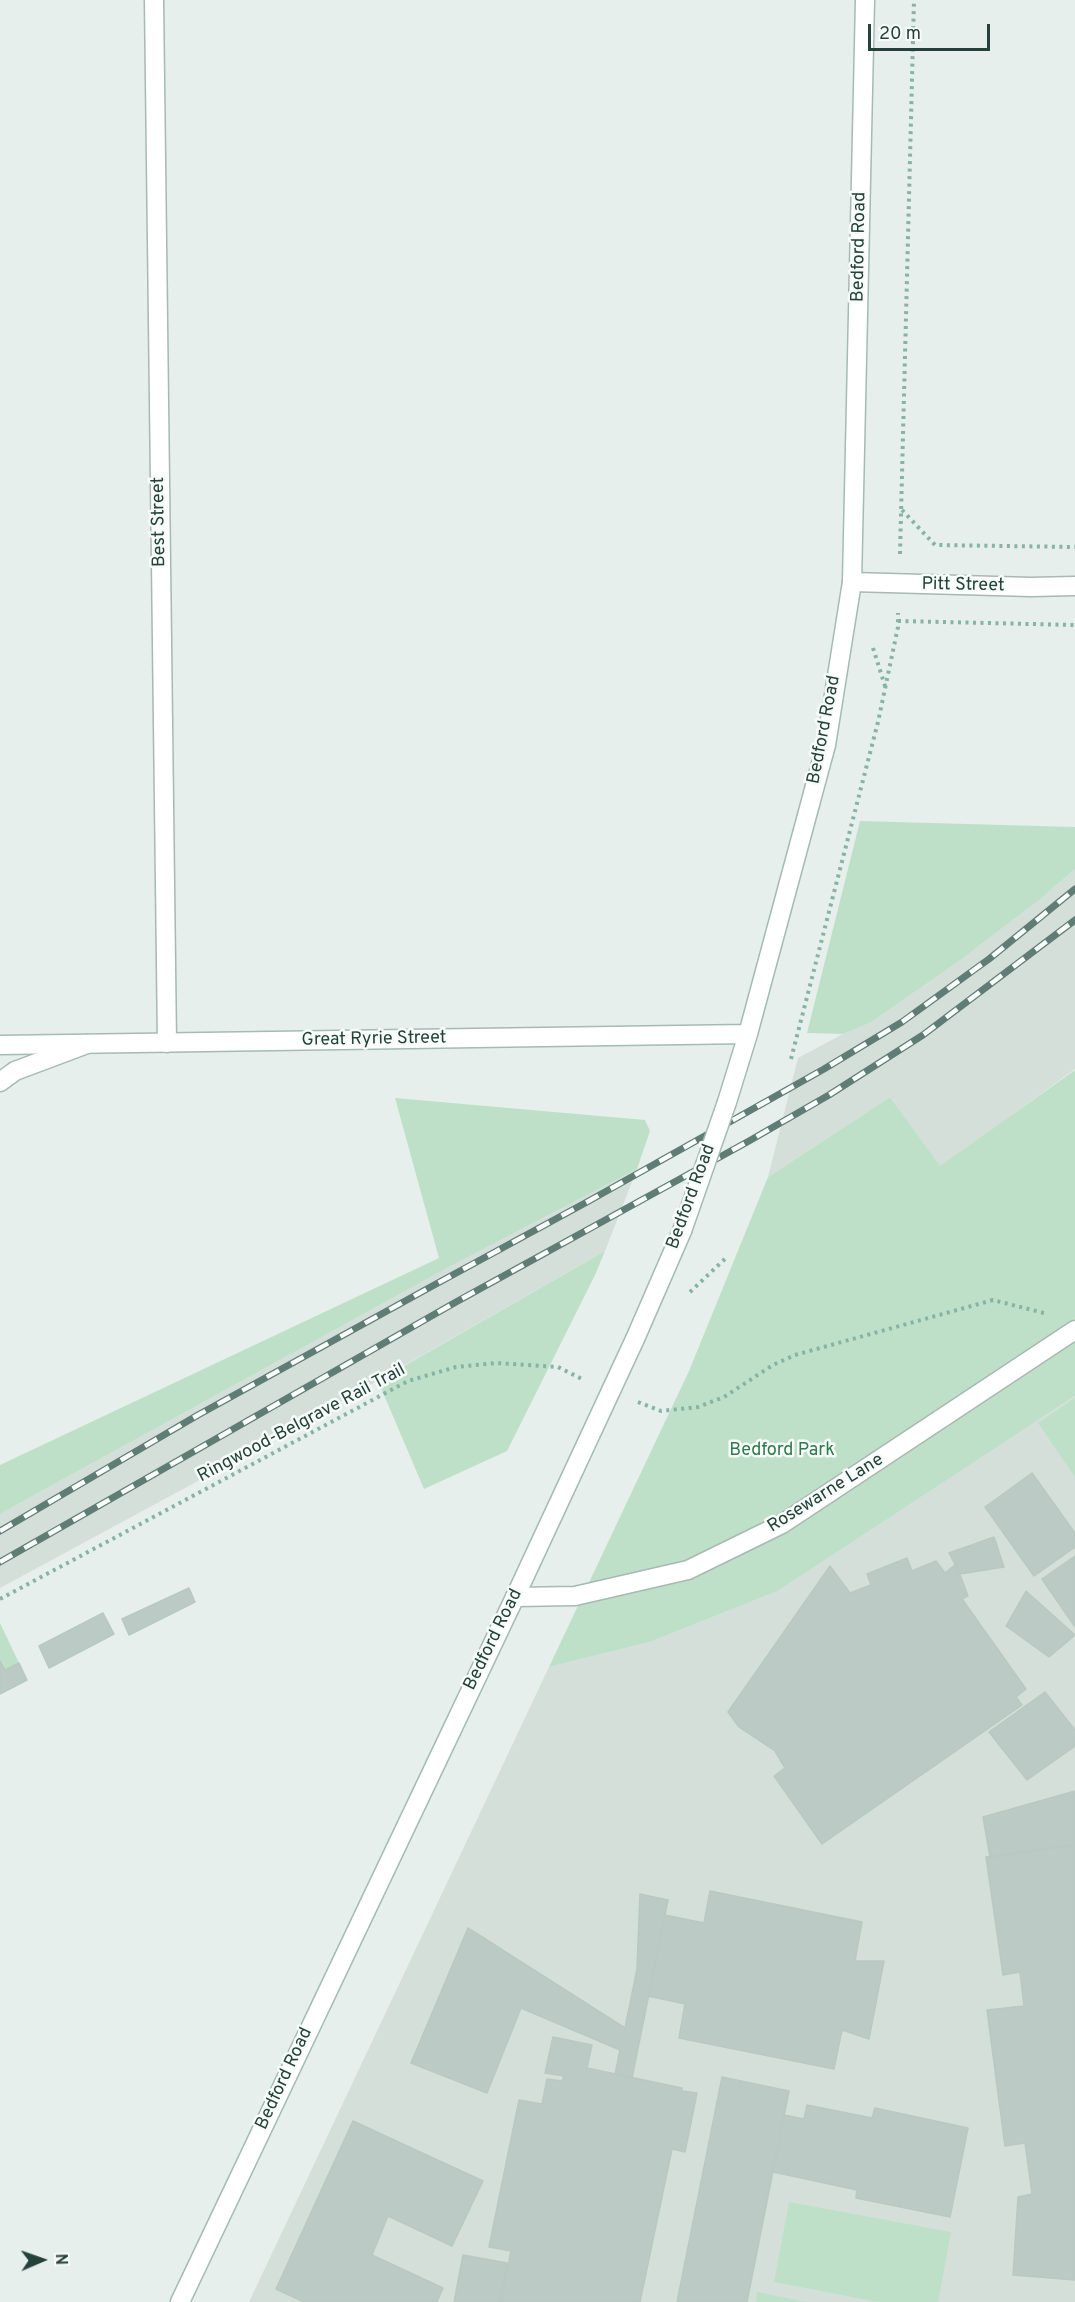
<!DOCTYPE html>
<style>
body{margin:0}
#map{position:relative;width:1075px;height:2302px;overflow:hidden;background:#e6efeb;font-family:Overpass,sans-serif}
canvas{display:block}
.north{position:absolute;left:12px;top:2230px;width:60px;height:60px;-webkit-text-stroke:4px #f7fbf9;paint-order:stroke;rotate:88deg;font-size:16px;font-weight:700;line-height:24px;text-align:center;color:#24423a}
.north::after{content:'';display:block;margin:auto;width:21px;height:27px;background:#24423a;clip-path:polygon(50% 0,100% 100%,50% 72%,0 100%)}
.scale{position:absolute;left:868px;top:24px;width:122px;height:27px;box-sizing:border-box;border:3px solid #24423a;border-top:0;padding-left:8px;font-size:18px;line-height:21px;white-space:nowrap;color:#24423a;-webkit-text-stroke:4px #f7fbf9;paint-order:stroke}
</style>
<div id="map">
<canvas width="1075" height="2302"></canvas>
<div class="north">N</div>
<div class="scale">20 m</div>
</div>
<script>
const g = document.querySelector('canvas').getContext('2d');
g.lineJoin = 'round';
function fill(path, color) { g.fillStyle = color; g.fill(path, 'evenodd'); }
const poly = rows => new Path2D(rows.map(r => 'M' + r).join(''));
function strokePath(path, color, width, dash) { g.strokeStyle = color; g.lineWidth = width; g.lineCap = dash ? 'butt' : 'round'; g.setLineDash(dash || []); g.stroke(path); }
function write(font, color, halo, rows, align = 'center') {
  g.font = font + ' Overpass,sans-serif'; g.lineWidth = 5; g.setLineDash([]); g.textBaseline = 'middle'; g.strokeStyle = halo; g.fillStyle = color; for (const [text, x, y, turn = 0] of rows) {
    g.save(); g.translate(x, y); g.rotate((+turn || 0) * Math.PI / 180); g.textAlign = isNaN(turn) ? turn : align; if (halo) g.strokeText(text, 0, 0); g.fillText(text, 0, 0); g.restore();
  }
}
const built = poly([
 [1075,869,1075,1069,940,1167,890,1097,768,1177,798,1058,843,1034,870,1023,958,962,1038,901],
 [637,1169,605,1251,270,1442,0,1588,0,1514,451,1266],
 [1075,1396,1075,2302,249,2302,549,1667,650,1642,778,1591]
]);
const green = poly([
 [860,821,1075,827,1075,869,1038,901,958,962,870,1023,843,1034,807,1033],
 [1075,1070,1075,1396,778,1591,650,1642,549,1667,689,1371,768,1177,890,1097,940,1166],
 [395,1098,645,1120,650,1131,637,1169,451,1266,0,1514,0,1465,439,1258],
 [605,1251,595,1275,507,1451,424,1489,378,1381],
 [1075,1398,1075,1477,1038,1423],
 [0,1623,19,1663,5,1670,0,1661],
 [789,2202,951,2232,938,2302,878,2302,774,2282],
 [757,2292,806,2302,756,2302]
]);
const building = poly([
 [1032,1473,1075,1533,1075,1547,1034,1576,985,1507,1032,1473],
 [994,1537,1004,1567,960,1574,949,1553,994,1537],
 [1075,1556,1075,1627,1042,1579,1075,1556],
 [907,1558,912,1571,936,1561,945,1573,956,1564,968,1596,962,1599,1026,1689,1016,1697,1022,1705,822,1844,774,1776,785,1768,775,1751,739,1727,728,1712,830,1566,850,1593,871,1585,867,1574,907,1558],
 [189,1588,195,1602,129,1635,122,1619,189,1588],
 [1026,1591,1075,1635,1049,1657,1006,1626,1026,1591],
 [103,1613,114,1634,49,1668,39,1646,103,1613],
 [0,1661,5,1670,19,1663,27,1680,0,1694,0,1661],
 [1045,1692,1075,1730,1075,1746,1027,1780,989,1732,1045,1692],
 [1075,1791,1075,1845,990,1857,983,1817,1075,1791],
 [1075,1845,1075,2280,1013,2275,1018,2197,1032,2194,1025,2143,1005,2146,987,2010,1024,2006,1020,1972,1003,1975,986,1857,1075,1845],
 [710,1891,862,1922,855,1961,884,1961,869,2039,842,2030,834,2069,679,2038,685,2004,648,1996,665,1915,704,1923,710,1891],
 [640,1894,668,1900,632,2078,615,2074,620,2050,521,2008,487,2093,411,2063,468,1928,625,2028,637,1969,640,1894],
 [553,2037,592,2045,587,2068,682,2088,682,2091,697,2093,685,2152,672,2149,640,2302,501,2302,511,2251,489,2247,519,2100,542,2104,547,2079,562,2081,564,2076,545,2073,553,2037],
 [722,2077,789,2091,747,2302,677,2302,722,2077],
 [807,2105,872,2118,875,2108,968,2128,950,2217,856,2198,857,2190,773,2172,784,2115,804,2119,807,2105],
 [353,2121,483,2181,452,2246,388,2216,372,2255,443,2288,437,2302,304,2302,276,2289,353,2121],
 [463,2255,507,2263,500,2302,454,2302,463,2255]
]);
const path = poly([
 [902,510,935,545,1075,547],
 [900,554,914,0],
 [898,621,1075,625],
 [873,648,885,686],
 [791,1059,878,722,898,627,898,613],
 [690,1292,727,1257],
 [638,1402,661,1411,698,1407,724,1397,773,1365,795,1355,993,1300,1044,1313],
 [0,1599,408,1381,456,1367,496,1363,558,1367,584,1380]
]);
const service = poly([
 [515,1597,575,1596,688,1570,782,1524,1075,1330]
]);
const minor = poly([
 [154,0,167,1043],
 [852,582,1031,587,1075,586]
]);
const tertiary = poly([
 [0,1082,15,1071,87,1044]
]);
const secondary = poly([
 [0,1045,748,1034],
 [727,1102,748,1034,826,745,852,582,865,0],
 [180,2302,515,1597,635,1339,682,1231]
]);
const rail = poly([
 [0,1531,198,1415,436,1284,587,1202,824,1069,902,1022,989,959,1075,889],
 [0,1562,456,1302,749,1141,829,1095,923,1035,1075,920]
]);
const secondaryBridge = poly([
 [682,1231,727,1102]
]);
const streetNames = [
 ["Bedford Road",860,247,-89],
 ["Best Street",160,522,-91],
 ["Pitt Street",963,586,1],
 ["Bedford Road",825,730,-79],
 ["Great Ryrie Street",374,1040,-1],
 ["Bedford Road",692,1197,-70],
 ["Ringwood-Belgrave Rail Trail",302,1424,-28],
 ["Rosewarne Lane",826,1494,-32],
 ["Bedford Road",494,1640,-64],
 ["Bedford Road",285,2079,-65]
];
const parkNames = [
 ["Bedford Park",782,1451]
];
fill(built, '#d4dfda');
fill(green, '#bfe0c8');
fill(building, '#bbcac4');
strokePath(building, '#b8c9c2', 1.5);
strokePath(service, '#a8b8b2', 21);
strokePath(minor, '#a8b8b2', 21);
strokePath(tertiary, '#a8b8b2', 21);
strokePath(secondary, '#a4bbb3', 21);
strokePath(path, '#86b3a5', 4, [3, 4.5]);
strokePath(service, '#fff', 18);
strokePath(minor, '#fff', 18);
strokePath(tertiary, '#fff', 18);
strokePath(secondary, '#fff', 18);
strokePath(rail, '#5f7d75', 7);
strokePath(rail, '#f7fbf9', 4.5, [14]);
strokePath(secondaryBridge, '#a4bbb3', 21, []);
strokePath(secondaryBridge, '#fff', 18);
write('18px', '#24423a', '#f7fbf9', streetNames);
write('18px', '#2d7a4b', '#f7fbf9', parkNames);
</script>
